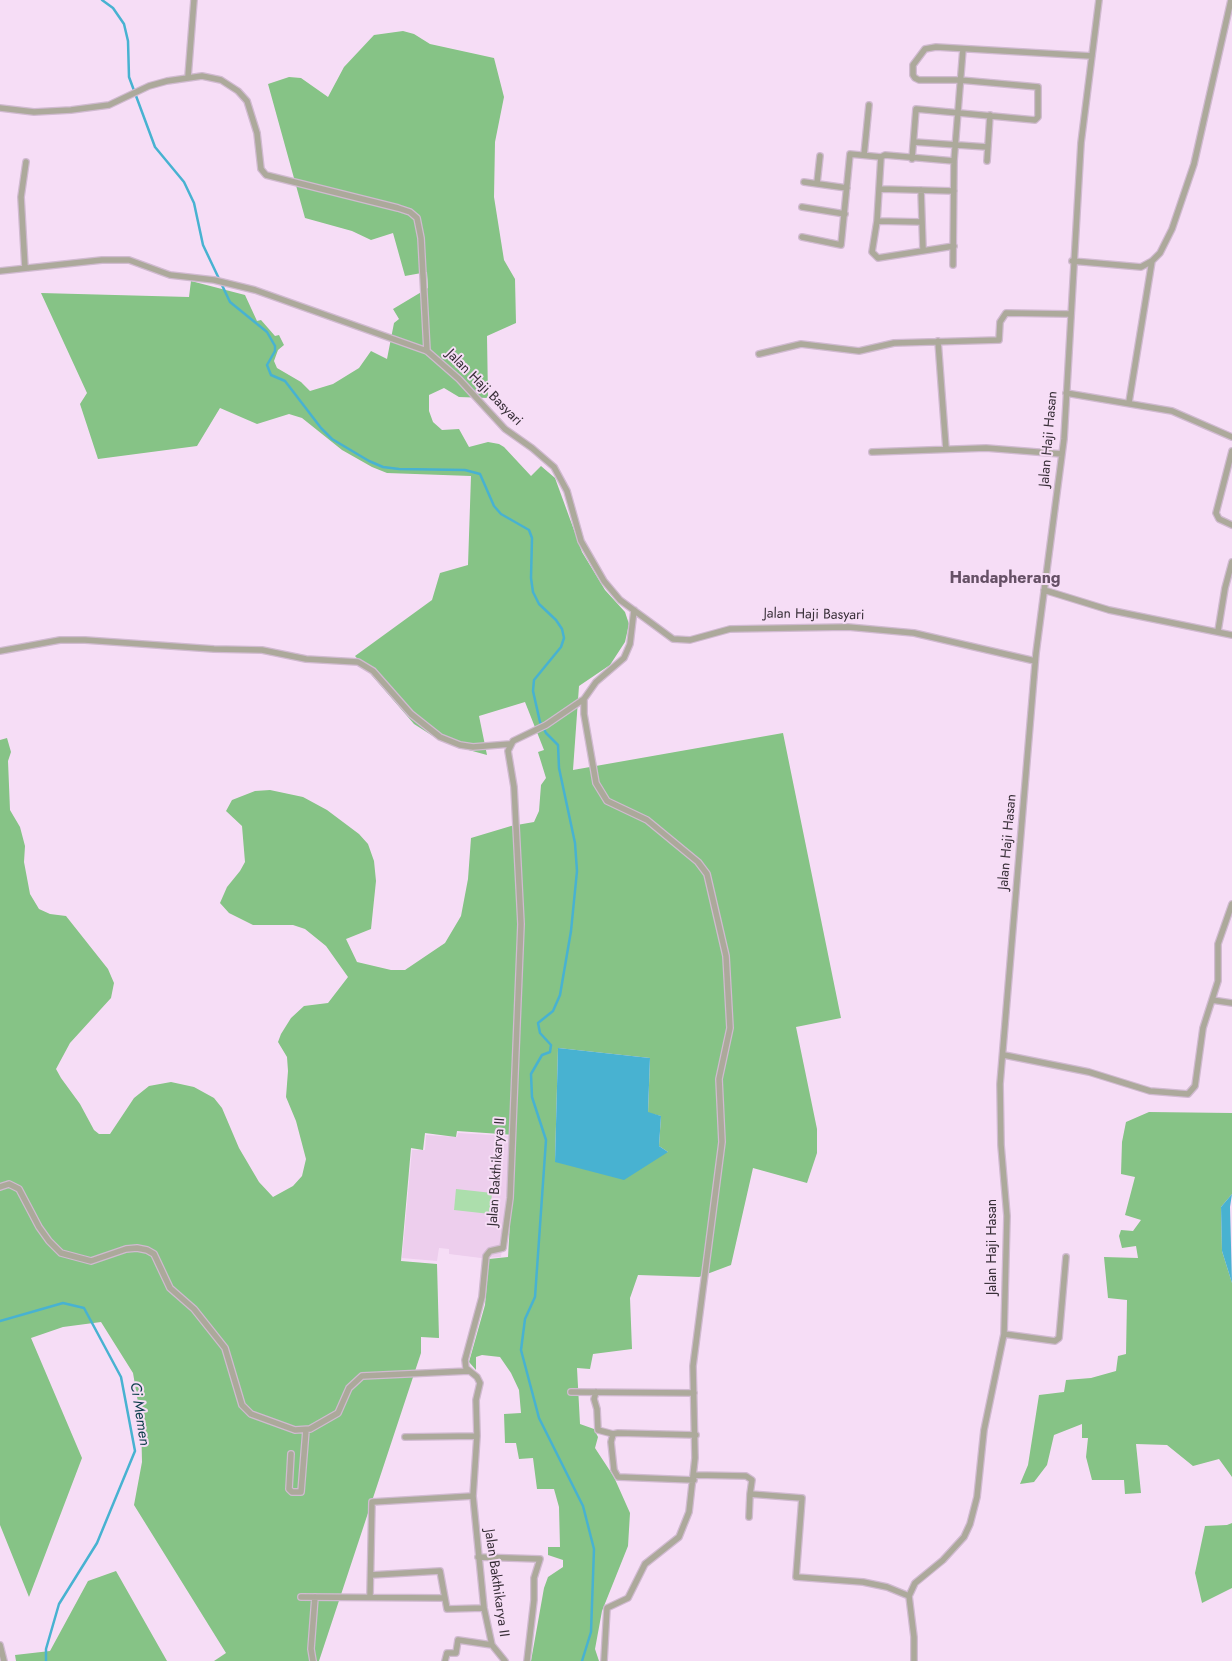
<!DOCTYPE html>
<style>
body{margin:0}
canvas{display:block;background:#f6ddf6}
</style>
<canvas width="1232" height="1661"></canvas>
<script>
const g = document.querySelector('canvas').getContext('2d');
g.lineJoin = 'round';
function fill(path, color) { g.fillStyle = color; g.fill(path, 'evenodd'); }
const poly = rows => new Path2D(rows.map(r => 'M' + r).join(''));
function strokePath(path, color, width, dash) { g.strokeStyle = color; g.lineWidth = width; g.lineCap = dash ? 'butt' : 'round'; g.setLineDash(dash || []); g.stroke(path); }
function write(font, color, halo, rows, align = 'center') {
  g.font = font + ' Jost,sans-serif'; g.lineWidth = 4; g.setLineDash([]); g.textBaseline = 'middle'; g.strokeStyle = halo; g.fillStyle = color; for (const [text, x, y, turn = 0] of rows) {
    g.save(); g.translate(x, y); g.rotate((+turn || 0) * Math.PI / 180); g.textAlign = isNaN(turn) ? turn : align; if (halo) g.strokeText(text, 0, 0); g.fillText(text, 0, 0); g.restore();
  }
}
const built = poly([
 [458,1133,510,1136,505,1226,501,1257,481,1258,449,1254,449,1249,439,1248,437,1261,402,1258,412,1150,425,1150,426,1135,457,1137]
]);
const green = poly([
 [456,1189,492,1193,490,1214,454,1210]
]);
const forest = poly([
 [403,31,414,34,430,44,494,58,504,97,495,142,494,197,504,260,515,279,516,323,487,336,488,398,459,397,444,388,429,395,429,411,433,422,442,430,459,429,469,447,488,442,499,444,504,447,531,476,541,466,555,478,582,552,605,590,625,612,629,624,625,642,610,665,579,686,573,770,783,733,841,1018,796,1027,817,1129,817,1153,807,1183,753,1168,731,1265,699,1277,638,1275,630,1298,632,1349,593,1354,590,1369,577,1368,580,1424,594,1429,598,1437,595,1448,614,1477,630,1513,628,1546,602,1611,595,1649,599,1661,531,1661,544,1588,548,1577,563,1567,563,1560,548,1555,548,1547,560,1547,559,1507,554,1489,537,1489,533,1458,519,1459,516,1443,505,1443,504,1414,521,1413,519,1390,511,1373,500,1357,482,1355,476,1357,476,1370,469,1362,485,1305,489,1259,508,1257,515,1135,457,1131,456,1137,425,1133,423,1150,411,1148,401,1261,437,1264,439,1338,421,1337,421,1353,319,1661,214,1661,226,1653,134,1505,142,1462,141,1420,133,1373,101,1322,63,1327,31,1338,82,1458,29,1597,0,1525,0,740,7,738,11,752,8,761,10,810,20,827,25,846,24,862,30,894,39,909,50,914,66,916,108,969,114,983,111,998,70,1043,56,1069,61,1078,80,1104,94,1130,99,1134,110,1134,134,1098,149,1086,171,1082,194,1087,214,1098,222,1108,239,1148,259,1182,273,1197,293,1186,302,1176,306,1159,296,1121,286,1097,288,1071,287,1057,278,1042,281,1034,291,1018,304,1006,328,1003,348,977,326,946,305,929,293,925,253,925,229,913,220,903,227,887,240,871,245,862,242,826,226,811,232,800,255,791,270,790,303,797,327,810,359,834,368,844,374,861,376,881,371,929,346,939,357,962,391,970,405,970,445,943,461,916,468,879,471,838,511,826,534,822,539,811,541,785,546,778,538,752,544,750,525,702,479,716,487,755,465,749,439,740,414,724,355,656,432,600,440,573,468,565,471,476,387,473,372,467,342,450,302,418,289,414,257,424,220,408,197,446,98,459,80,404,87,393,41,293,189,297,191,281,245,295,257,321,261,320,275,336,279,335,284,345,278,350,274,361,277,368,301,382,310,391,333,384,359,368,371,351,387,359,394,323,399,319,393,309,428,288,427,272,405,276,393,233,371,240,352,231,305,218,268,84,289,77,301,78,328,97,344,67,374,35],
 [558,1048,650,1058,648,1113,661,1116,659,1146,668,1152,555,1162],
 [1149,1112,1232,1113,1232,1194,1221,1207,1222,1251,1232,1283,1232,1477,1219,1459,1193,1466,1167,1445,1136,1444,1141,1493,1125,1494,1124,1480,1092,1480,1086,1457,1088,1438,1082,1438,1082,1424,1054,1435,1047,1465,1034,1482,1020,1484,1028,1465,1039,1395,1064,1392,1066,1380,1091,1378,1116,1371,1118,1356,1126,1354,1127,1300,1108,1298,1104,1257,1138,1258,1136,1246,1122,1248,1119,1236,1121,1230,1133,1231,1141,1220,1125,1215,1135,1177,1121,1174,1122,1142,1126,1122],
 [1232,1523,1232,1588,1202,1603,1195,1573,1205,1526,1227,1525],
 [116,1571,167,1661,16,1661,15,1655,50,1651,88,1581]
]);
const water = poly([
 [558,1048,650,1058,648,1112,661,1116,659,1146,668,1152,624,1180,555,1162],
 [1232,1194,1230,1207,1232,1283,1222,1251,1221,1207]
]);
const stream = poly([
 [102,0,113,8,124,24,128,41,129,77,155,147,184,182,194,203,203,245,230,302,267,332,275,346,275,351,267,365,271,375,285,381,321,428,332,439,369,461,383,467,399,469,465,470,480,474,494,506,501,514,529,530,532,538,531,578,533,592,539,604,556,620,562,629,564,638,561,647,534,680,533,691,540,722,546,733,558,745,559,768,575,843,577,871,571,931,560,995,553,1011,538,1023,540,1033,551,1045,550,1052,542,1055,531,1074,532,1097,546,1140,535,1297,525,1319,521,1350,539,1418,583,1506,594,1549,591,1632,582,1661],
 [0,1321,63,1303,84,1308,121,1377,135,1451,97,1543,59,1604,46,1649,46,1661]
]);
const street = poly([
 [188,77,194,0],
 [0,108,34,112,71,110,109,105,149,86,167,81,202,76,221,80,238,91,247,101,257,133,261,169,266,175,398,208,410,212,417,218,421,238,427,351],
 [914,142,987,147],
 [864,155,869,105],
 [912,159,916,109,1035,120,1038,117,1038,87,960,80,919,80,915,78,913,75,913,65,925,49,936,47,1092,56],
 [954,161,963,49],
 [987,161,990,115],
 [804,182,847,188],
 [817,183,820,156],
 [880,189,954,191],
 [921,190,923,249],
 [802,207,845,214],
 [877,221,922,222],
 [802,237,841,245,850,154,881,157],
 [1072,261,1141,267,1152,261,1160,253,1172,229,1194,164,1231,0],
 [953,265,954,161,885,155,881,157,877,221,872,252,878,258,954,246],
 [25,268,21,197,26,162],
 [0,271,102,260,129,260,170,275,214,280,255,290,427,351,459,379,505,429,532,448,554,467,567,491,581,541,604,581,620,600,673,639,690,640,730,629,848,627,914,633,1035,661],
 [938,341,946,449],
 [759,354,801,344,859,351,894,343,999,340,1000,322,1006,313,1069,314],
 [1066,393,1172,411,1232,437],
 [1129,402,1152,261],
 [1232,451,1216,513,1219,519,1232,525],
 [872,452,986,448,1062,454],
 [1044,590,1109,610,1232,635],
 [1218,631,1225,588,1232,562],
 [0,651,60,640,85,640,214,649,262,650,306,659,358,662,373,671,411,714,440,737,460,745,473,747,510,744],
 [1212,1000,1232,1003],
 [1004,1055,1089,1072,1150,1091,1188,1094,1195,1086,1203,1028,1218,981,1218,944,1232,904],
 [0,1187,9,1184,19,1189,39,1227,49,1241,61,1253,91,1261,126,1249,137,1248,147,1250,154,1254,170,1288,194,1309,225,1348,242,1405,251,1414,295,1430,310,1429,338,1413,349,1388,362,1376,469,1371],
 [1004,1334,1055,1341,1059,1338,1066,1257],
 [571,1392,694,1393],
 [596,1392,594,1399,597,1409,598,1430,613,1434],
 [405,1437,477,1436],
 [291,1454,289,1489,292,1492,301,1492,306,1430],
 [694,1475,746,1476,752,1480,750,1494],
 [694,1480,618,1477,614,1470,611,1442,613,1434,618,1433,696,1435],
 [749,1517,750,1494,802,1498,796,1577,863,1582,887,1587,909,1596],
 [478,1557,540,1559,534,1578,534,1600,527,1661],
 [371,1575,440,1571,447,1609,484,1608],
 [370,1596,372,1502,473,1496],
 [301,1597,444,1598],
 [0,1645,4,1661],
 [313,1661,311,1649,315,1597],
 [445,1661,447,1653,456,1653,458,1640,492,1645],
 [505,1661,492,1645,484,1608,473,1496,477,1436,476,1400,480,1383,477,1377,466,1368,465,1360,482,1297,486,1256,490,1251,503,1248,510,1198,521,924,514,787,508,751,513,741,546,725,584,699],
 [604,1661,607,1608,628,1598,645,1564,679,1537,689,1512,695,1458,693,1366,722,1142,719,1079,730,1028,726,956,707,874,698,862,647,820,607,801,596,783,584,714,584,699,596,682,624,658,630,644,634,610],
 [914,1661,914,1637,909,1596,915,1583,943,1560,964,1537,970,1524,977,1497,984,1430,1004,1334,1007,1216,1001,1145,1000,1084,1036,653,1064,439,1081,143,1099,0]
]);
const streetNames = [
 ["Jalan Haji Basyari",484,388,45],
 ["Jalan Haji Hasan",1049,439,-85],
 ["Jalan Haji Basyari",814,615,1],
 ["Jalan Haji Hasan",1008,842,-85],
 ["Jalan Bakthikarya II",497,1172,-86],
 ["Jalan Haji Hasan",993,1247,-90],
 ["Jalan Bakthikarya II",496,1583,82]
];
const waterNames = [
 ["Ci Memen",139,1414,81]
];
const quarterNames = [
 ["Handapherang",1005,579]
];
fill(built, '#edceed');
fill(green, '#acdeac');
fill(forest, '#86c386');
fill(water, '#48b2d1');
strokePath(stream, '#48b2d1', 2.5);
strokePath(street, '#d0bad0', 8);
strokePath(street, '#aca99b', 5.5);
write('14px', '#382f38', '#f6ddf6', streetNames);
write('italic 15px', '#0d3d4a', '#f6ddf6', waterNames);
write('bold 16px', '#655065', '#f6ddf6', quarterNames);
</script>
